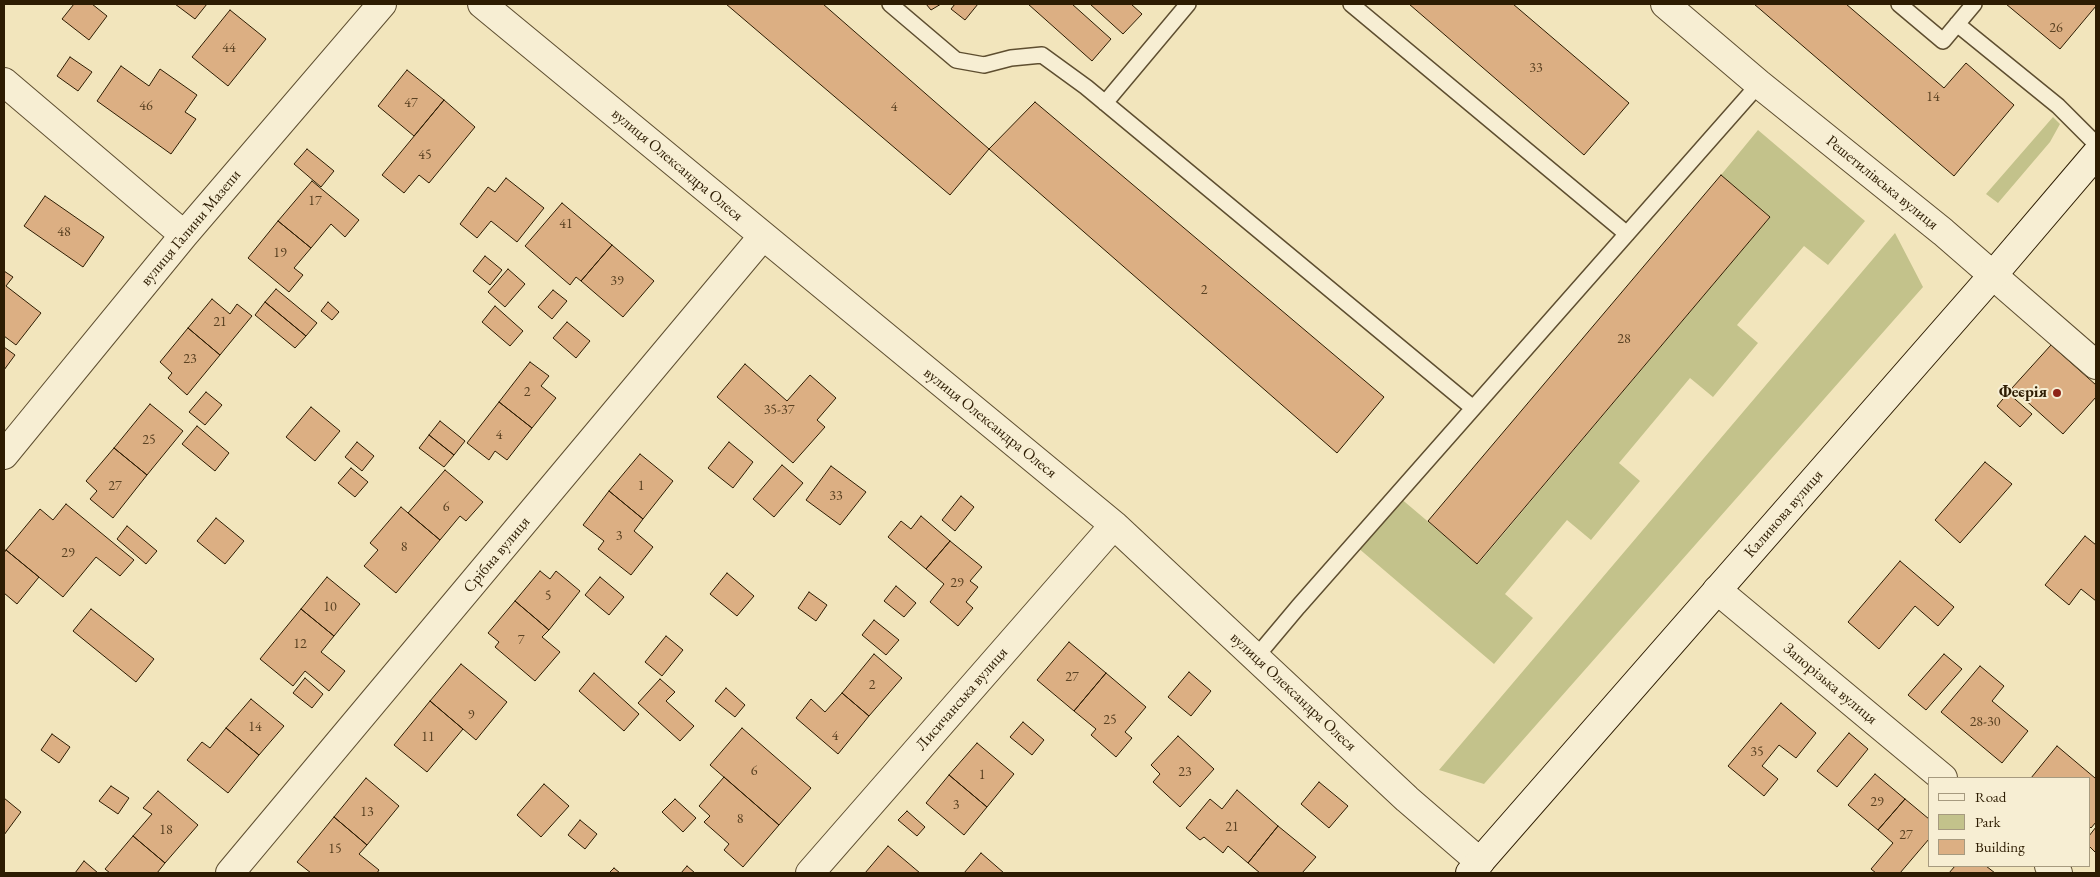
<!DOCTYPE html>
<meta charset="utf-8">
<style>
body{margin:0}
#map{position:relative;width:2100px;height:877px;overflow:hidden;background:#f2e5bc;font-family:"EB Garamond",serif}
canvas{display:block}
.frame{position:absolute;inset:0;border:5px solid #2d1c02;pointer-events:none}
.legend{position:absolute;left:1928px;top:777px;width:162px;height:90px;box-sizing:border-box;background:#f7eed3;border:1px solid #a69a7f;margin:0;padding:6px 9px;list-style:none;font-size:15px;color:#2d1c02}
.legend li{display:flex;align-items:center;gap:10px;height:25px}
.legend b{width:25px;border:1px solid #a69a7f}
</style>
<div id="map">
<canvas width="2100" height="877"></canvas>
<div class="frame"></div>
<ul class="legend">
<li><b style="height:6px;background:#f7eed3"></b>Road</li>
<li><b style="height:14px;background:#c3c28b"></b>Park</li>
<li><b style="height:14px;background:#dcaf83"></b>Building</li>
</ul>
</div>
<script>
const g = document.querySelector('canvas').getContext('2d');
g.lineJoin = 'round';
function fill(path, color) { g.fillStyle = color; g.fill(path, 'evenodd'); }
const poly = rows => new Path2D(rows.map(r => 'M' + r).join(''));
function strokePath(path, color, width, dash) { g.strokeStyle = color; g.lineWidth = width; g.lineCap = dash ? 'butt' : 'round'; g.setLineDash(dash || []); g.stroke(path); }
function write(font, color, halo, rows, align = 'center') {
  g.font = font + ' "EB Garamond",serif'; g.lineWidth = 4; g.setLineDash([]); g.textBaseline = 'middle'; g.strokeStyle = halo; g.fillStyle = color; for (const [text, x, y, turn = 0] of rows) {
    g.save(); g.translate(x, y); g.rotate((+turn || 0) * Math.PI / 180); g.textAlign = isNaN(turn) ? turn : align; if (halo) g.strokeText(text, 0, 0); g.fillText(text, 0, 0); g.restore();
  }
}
const green = poly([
 [2053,117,2060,124,2050,142,1998,203,1986,194],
 [1758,130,1865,221,1828,265,1804,246,1737,325,1758,343,1713,397,1690,378,1619,463,1640,481,1591,540,1567,520,1505,594,1533,618,1494,664,1357,547,1399,497,1478,564,1770,217,1721,175],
 [1895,233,1923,287,1484,784,1439,770]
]);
const building = poly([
 [74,4,92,4,107,16,89,40,62,19,74,4],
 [175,4,207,4,195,19,175,4],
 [726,4,823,4,989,149,950,195,726,4],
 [926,4,941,4,931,10,926,4],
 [955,4,978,4,965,20,951,9,955,4],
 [1028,4,1072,4,1111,39,1092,61,1028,4],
 [1090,4,1131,4,1142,14,1123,34,1090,4],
 [1409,4,1513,4,1629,103,1584,155,1409,4],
 [1754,4,1846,4,1944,88,1966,63,2014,105,1954,176,1754,4],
 [2006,4,2096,4,2096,6,2060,49,2006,4],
 [230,10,266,39,228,86,192,57,230,10],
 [70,57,92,72,78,91,57,76,70,57],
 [121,66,149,86,160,69,197,95,185,112,196,119,171,154,97,101,121,66],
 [407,70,444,100,414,136,378,106,407,70],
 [444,100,475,127,429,183,419,175,404,193,382,175,444,100],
 [1035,102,1384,397,1337,453,989,149,1035,102],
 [307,149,334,171,321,187,294,164,307,149],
 [1721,175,1770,217,1477,564,1428,521,1721,175],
 [506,178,544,208,517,242,491,221,477,238,460,224,488,187,495,192,506,178],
 [312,181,359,220,345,237,331,224,311,248,278,221,312,181],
 [45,196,104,237,83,267,24,226,45,196],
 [562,203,612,245,581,281,576,277,570,285,525,246,562,203],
 [278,221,311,248,294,268,303,275,289,292,248,258,278,221],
 [612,245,654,281,623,317,581,281,612,245],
 [485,256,502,270,490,285,473,271,485,256],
 [508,269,525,284,505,307,488,292,508,269],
 [4,271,13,277,6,286,41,313,16,345,4,336,4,271],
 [276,289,317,323,306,336,265,302,276,289],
 [553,290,567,301,552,319,538,307,553,290],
 [212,299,230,314,237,304,252,316,220,355,188,328,212,299],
 [265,302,306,336,295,348,255,315,265,302],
 [328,302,339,312,332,320,321,311,328,302],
 [495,306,523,331,510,346,482,322,495,306],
 [567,322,590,341,576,358,553,338,567,322],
 [188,328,220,355,187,395,168,378,172,373,160,362,188,328],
 [2051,345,2096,385,2096,397,2063,434,2012,388,2051,345],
 [4,347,15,355,4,370,4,347],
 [530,362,549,376,541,386,556,398,532,428,499,402,530,362],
 [745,364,787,401,810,375,836,398,817,420,825,427,793,463,717,397,745,364],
 [206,392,222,405,205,425,189,412,206,392],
 [2008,393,2032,414,2020,427,1997,406,2008,393],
 [499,402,532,428,507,460,495,451,489,460,467,443,499,402],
 [150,404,183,431,147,475,114,448,150,404],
 [311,407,340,431,315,461,286,437,311,407],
 [440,421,465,441,454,455,429,435,440,421],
 [197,426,229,453,215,471,182,444,197,426],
 [429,435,454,455,444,467,419,448,429,435],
 [357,442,374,456,362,471,345,457,357,442],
 [729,442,753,462,733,488,708,468,729,442],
 [114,448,147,475,113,518,90,499,97,491,86,481,114,448],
 [640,454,673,481,643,519,609,491,640,454],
 [1985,462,2012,484,1960,543,1935,520,1985,462],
 [782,465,803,483,774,517,753,499,782,465],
 [831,466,866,492,840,525,806,500,831,466],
 [351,468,368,482,355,497,338,483,351,468],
 [445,470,483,502,466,521,460,516,440,540,408,513,445,470],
 [609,491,643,519,634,531,653,547,631,575,598,549,604,541,583,525,609,491],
 [961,496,974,507,955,531,942,520,961,496],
 [66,504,134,560,120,576,96,557,63,597,6,550,40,509,53,520,66,504],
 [401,507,440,540,396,593,364,566,378,550,370,543,401,507],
 [921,516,950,541,926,569,888,537,901,521,911,529,921,516],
 [216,518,244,541,225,564,197,541,216,518],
 [127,526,157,551,146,564,117,539,127,526],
 [2085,536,2096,545,2096,601,2081,589,2069,605,2045,585,2085,536],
 [950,541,982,567,970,581,978,587,966,602,973,608,958,626,930,602,944,584,926,569,950,541],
 [6,550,39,577,17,604,4,593,4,553,6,550],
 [1900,561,1954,607,1938,626,1915,606,1879,649,1848,622,1900,561],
 [540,571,550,579,556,571,580,591,549,630,515,601,540,571],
 [727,573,754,596,737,616,710,594,727,573],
 [327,577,360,604,334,636,301,609,327,577],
 [600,577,624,597,609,615,585,595,600,577],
 [896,586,916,603,904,617,884,601,896,586],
 [809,592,827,605,816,621,798,608,809,592],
 [515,601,549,630,542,637,560,652,535,681,495,647,499,642,488,633,515,601],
 [91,609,154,659,136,682,73,631,91,609],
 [301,609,334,636,321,652,345,671,329,691,305,671,293,686,260,659,301,609],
 [874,620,899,640,886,655,862,635,874,620],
 [666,636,683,650,662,676,645,662,666,636],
 [1069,642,1106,673,1074,711,1037,680,1069,642],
 [874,654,902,678,869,716,842,693,874,654],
 [1944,654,1962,669,1926,710,1908,695,1944,654],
 [461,664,507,702,476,740,430,701,461,664],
 [1980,666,2004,686,1992,701,2028,731,2002,763,1941,712,1980,666],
 [1189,672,1211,691,1191,716,1168,697,1189,672],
 [594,673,639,714,624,731,579,691,594,673],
 [1106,673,1146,707,1125,732,1132,738,1116,757,1091,735,1096,729,1074,711,1106,673],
 [305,678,323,694,312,708,293,693,305,678],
 [660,679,675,692,666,701,694,726,680,741,638,703,660,679],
 [726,688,745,705,735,717,715,701,726,688],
 [842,693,869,716,838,754,796,718,811,699,825,712,842,693],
 [251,699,284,726,259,755,226,728,251,699],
 [430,701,463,729,427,772,394,745,430,701],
 [1781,703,1816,733,1796,758,1779,745,1762,766,1778,779,1764,796,1728,766,1781,703],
 [1023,722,1044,740,1032,755,1010,737,1023,722],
 [226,728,259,755,228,793,187,760,202,742,210,748,226,728],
 [742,728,811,788,779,825,710,765,742,728],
 [1849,733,1868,749,1837,787,1817,771,1849,733],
 [52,734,70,747,59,763,41,750,52,734],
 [1178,736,1214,769,1180,807,1153,782,1160,774,1151,765,1178,736],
 [977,743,1014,774,987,807,949,775,977,743],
 [2057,746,2095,778,2096,777,2096,822,2091,828,2089,826,2089,778,2031,778,2057,746],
 [1875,774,1905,799,1878,830,1848,805,1875,774],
 [949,775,987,807,964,835,926,803,949,775],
 [724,777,779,825,743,867,724,850,729,844,704,822,710,816,699,806,724,777],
 [366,778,399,806,367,845,334,817,366,778],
 [1319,782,1348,806,1329,828,1301,804,1319,782],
 [544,784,569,806,541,837,517,815,544,784],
 [111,786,129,798,118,814,99,801,111,786],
 [1237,790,1278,826,1248,863,1228,846,1223,853,1204,837,1200,840,1186,828,1210,799,1222,809,1237,790],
 [158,791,198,825,165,863,133,836,152,814,143,808,158,791],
 [4,798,21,812,4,835,4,798],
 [675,799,696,818,683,832,662,812,675,799],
 [1905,799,1929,819,1929,839,1900,873,1876,873,1871,869,1893,843,1878,830,1905,799],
 [907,811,925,827,917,836,898,820,907,811],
 [334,817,367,845,359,854,379,870,377,873,311,873,297,862,334,817],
 [580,820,597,834,585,849,568,835,580,820],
 [1278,826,1316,857,1302,873,1260,873,1248,863,1278,826],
 [2096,827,2096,853,2089,846,2089,836,2096,827],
 [133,836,165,863,157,873,110,873,105,869,133,836],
 [888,846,920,873,865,873,888,846],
 [981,853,1004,873,964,873,981,853],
 [84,861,98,873,75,873,84,861],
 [687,866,695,873,681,873,687,866],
 [1955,866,1986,866,1995,873,1949,873,1955,866],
 [614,868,620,873,609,873,614,868]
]);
const lane = poly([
 [890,4,956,60,984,65,1011,58,1042,55,1086,87,1473,408],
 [1351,4,1627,234],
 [1899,4,1943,41,1974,4],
 [1957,24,2058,106,2096,144],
 [1105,103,1188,4],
 [1256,657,1298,607,1759,84]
]);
const street = poly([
 [482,4,1114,525,1407,799,1480,862],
 [1665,4,1759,84,1943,232,2096,365],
 [4,82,184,235],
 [4,455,184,235,382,4],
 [1717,590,1943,778],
 [2049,866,2058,873],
 [230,873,763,236],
 [810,873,1114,525]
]);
const secondary = poly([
 [1470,873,1993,275,2096,154]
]);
const markers = [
 [2057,393,5,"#8f2418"]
];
const numberNames = [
 ["26",2056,28],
 ["44",229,48],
 ["33",1536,68],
 ["14",1933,97],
 ["47",411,103],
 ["46",146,106],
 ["4",894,107],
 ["45",425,155],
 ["17",315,201],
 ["41",566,224],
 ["48",64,232],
 ["19",280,253],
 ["39",617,281],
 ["2",1204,290],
 ["21",220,322],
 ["28",1624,339],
 ["23",190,359],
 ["2",527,392],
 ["35-37",779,410],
 ["4",499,435],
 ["25",149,440],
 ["27",115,486],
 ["1",641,486],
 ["33",836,496],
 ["6",446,507],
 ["3",619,536],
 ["8",404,547],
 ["29",68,553],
 ["29",957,583],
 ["5",548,596],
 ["10",330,607],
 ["7",521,640],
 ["12",300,644],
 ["27",1072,677],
 ["2",872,685],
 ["9",471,715],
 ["25",1110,720],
 ["28-30",1985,722],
 ["14",255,727],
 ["4",835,736],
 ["11",428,737],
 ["35",1757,752],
 ["6",754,771],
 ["23",1185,772],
 ["1",982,775],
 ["29",1877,802],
 ["3",956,805],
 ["13",367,812],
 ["8",740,819],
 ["21",1232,827],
 ["18",166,830],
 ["27",1906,835],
 ["15",335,849]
];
const streetNames = [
 ["вулиця Олександра Олеся",677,165,40],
 ["Решетилівська вулиця",1882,183,39],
 ["вулиця Галини Мазепи",191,228,-50],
 ["вулиця Олександра Олеся",990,423,39],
 ["Калинова вулиця",1784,514,-49],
 ["Срібна вулиця",497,555,-50],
 ["Запорізька вулиця",1830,684,40],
 ["вулиця Олександра Олеся",1293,692,43],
 ["Лисичанська вулиця",962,699,-49]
];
const poiNames = [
 ["Феєрія",2047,393]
];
fill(green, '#c3c28b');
fill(building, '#dcaf83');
strokePath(building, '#2d1c02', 1);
strokePath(lane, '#5e4e30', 18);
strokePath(street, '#5e4e30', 30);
strokePath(secondary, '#2d1c02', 30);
strokePath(lane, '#f7eed3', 15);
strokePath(street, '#f7eed3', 28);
strokePath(secondary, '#f7eed3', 28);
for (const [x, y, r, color] of markers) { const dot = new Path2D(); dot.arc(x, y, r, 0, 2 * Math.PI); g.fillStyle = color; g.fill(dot); strokePath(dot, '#f7eed3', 2); }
write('14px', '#594122', null, numberNames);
write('16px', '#2d1c02', '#f7eed3', streetNames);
write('bold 16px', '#2d1c02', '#f7eed3', poiNames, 'right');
</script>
